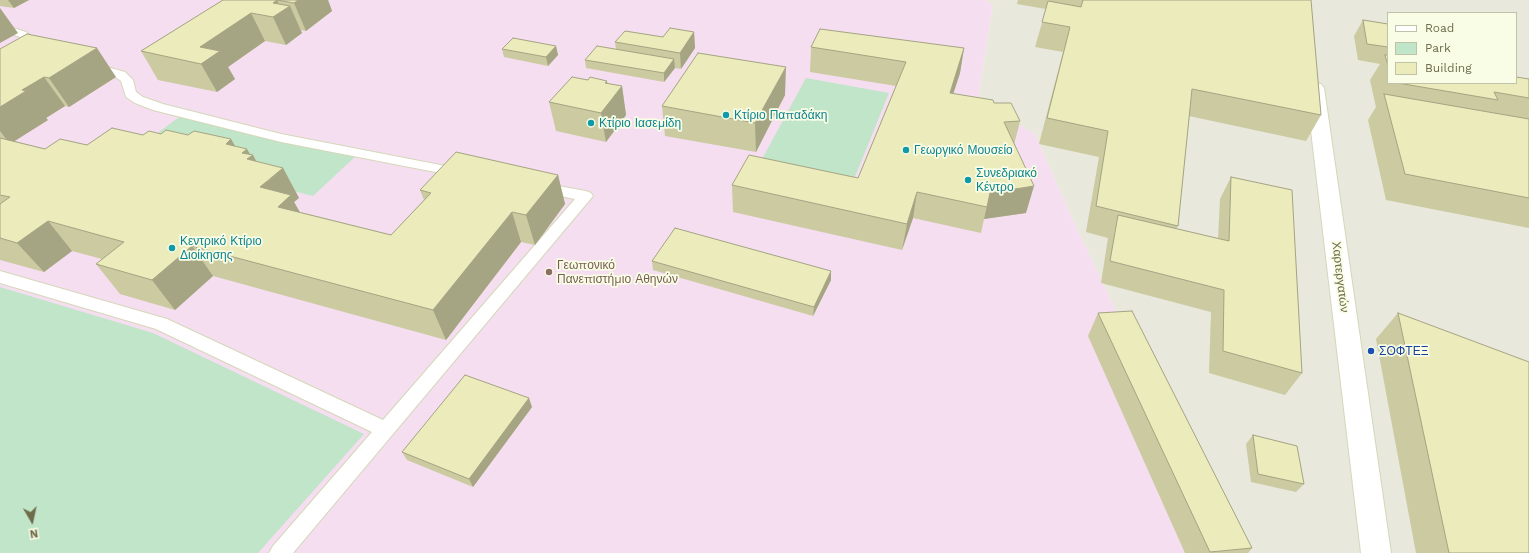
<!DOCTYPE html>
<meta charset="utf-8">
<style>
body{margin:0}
#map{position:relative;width:1529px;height:553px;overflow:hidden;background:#f4f9e1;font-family:"Work Sans",sans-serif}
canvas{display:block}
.legend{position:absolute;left:1387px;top:12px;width:130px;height:72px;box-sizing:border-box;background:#f9fde6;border:1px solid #c1c3a8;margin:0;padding:5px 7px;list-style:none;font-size:12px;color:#6e6c4b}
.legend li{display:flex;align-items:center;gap:8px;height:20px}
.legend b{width:20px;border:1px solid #c1c3a8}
.north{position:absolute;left:12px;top:501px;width:40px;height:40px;-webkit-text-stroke:3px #f9fde6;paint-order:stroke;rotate:171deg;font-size:11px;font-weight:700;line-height:16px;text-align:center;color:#6e6c4b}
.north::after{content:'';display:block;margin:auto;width:14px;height:18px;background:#6e6c4b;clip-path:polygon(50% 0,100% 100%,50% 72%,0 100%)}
</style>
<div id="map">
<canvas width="1529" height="553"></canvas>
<ul class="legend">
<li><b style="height:5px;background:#fff"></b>Road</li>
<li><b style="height:11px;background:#c1e5c8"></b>Park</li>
<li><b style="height:11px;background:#ecebbb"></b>Building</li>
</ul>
<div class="north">N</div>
</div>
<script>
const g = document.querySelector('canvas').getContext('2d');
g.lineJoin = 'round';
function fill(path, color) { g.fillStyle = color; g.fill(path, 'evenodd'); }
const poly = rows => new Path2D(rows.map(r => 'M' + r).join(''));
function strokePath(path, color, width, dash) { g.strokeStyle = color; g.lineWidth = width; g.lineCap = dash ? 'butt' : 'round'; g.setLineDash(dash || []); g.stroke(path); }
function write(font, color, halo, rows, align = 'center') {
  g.font = font + ' "Work Sans",sans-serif'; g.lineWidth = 3.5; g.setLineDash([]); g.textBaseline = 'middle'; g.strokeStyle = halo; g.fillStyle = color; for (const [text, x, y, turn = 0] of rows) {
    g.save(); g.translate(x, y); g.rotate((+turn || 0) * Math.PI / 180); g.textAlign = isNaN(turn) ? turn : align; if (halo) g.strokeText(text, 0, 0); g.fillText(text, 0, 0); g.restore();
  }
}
const industrial = poly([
 [985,0,1529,0,1529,553,1237,553,1124,327,1072,218,1035,134,976,111,993,5],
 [1388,13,1516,13,1516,83,1388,83]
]);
const education = poly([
 [0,0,985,0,993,5,976,111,1014,122,1035,134,1072,218,1124,327,1237,553,0,553]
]);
const green = poly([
 [806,78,889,93,848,194,754,174],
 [182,115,357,155,313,196,277,187,284,179,132,152],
 [0,287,153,333,364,434,258,553,0,553]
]);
const lane = poly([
 [0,24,26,32,47,47,41,51,37,49,18,36,0,31,0,24],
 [93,63,125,72,133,80,136,92,143,97,163,104,281,134,461,169,466,170,468,173,466,176,461,177,281,142,153,110,135,103,126,97,121,81,117,78,89,70,87,67,89,64,93,63],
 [541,183,586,191,591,193,593,196,293,553,269,553,273,546,372,432,156,329,0,283,0,271,167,319,383,420,575,199,536,191,534,188,536,185,541,183]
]);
const street = poly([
 [1315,83,1321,84,1324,88,1391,553,1361,553,1306,88,1309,84,1315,83]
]);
const wall = poly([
 [0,0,29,0,14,8,0,6],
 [223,0,328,0,332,11,306,31,300,30,302,33,286,45,265,41,228,67,235,79,217,92,158,80,141,51],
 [1018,0,1311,0,1321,115,1306,141,1189,116,1178,226,1176,229,1218,239,1220,199,1231,177,1302,373,1285,395,1209,373,1211,312,1101,283,1108,238,1086,232,1099,157,1039,144,1063,52,1035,47,1046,9,1017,4],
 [1363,20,1388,24,1388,83,1516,83,1529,79,1529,228,1386,200,1368,120,1376,107,1370,80,1380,64,1358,60,1354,36],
 [694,32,695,48,681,69,675,68,664,82,586,68,585,60,616,49,615,42,663,37],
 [556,46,558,55,548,66,504,57,502,49],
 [811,47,964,48,960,73,953,94,994,103,1020,121,1014,145,1026,213,984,219,981,233,913,218,902,250,733,212,732,185,858,178,896,86,810,72],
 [0,49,116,77,69,107,65,106,46,118,48,120,14,141,45,149,87,145,143,135,161,134,188,135,231,139,235,146,250,154,253,155,256,162,283,168,299,198,294,202,300,212,391,235,424,200,420,190,558,175,565,204,535,245,521,242,446,340,213,276,175,310,120,294,96,264,102,259,72,251,44,272,0,260],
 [622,86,626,115,606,142,556,131,549,102],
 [785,95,756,152,665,136,662,106],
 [652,261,831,280,813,316,653,270],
 [1098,313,1252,548,1248,553,1185,553,1088,336],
 [1398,313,1529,553,1416,553,1376,339],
 [532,407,473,487,407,460,402,452],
 [1253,435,1304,484,1296,492,1251,482,1246,444]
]);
const shadedWall = poly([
 [8,0,29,0,14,8],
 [277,0,282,11,290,6,302,33,286,45,273,17,273,3],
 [298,0,328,0,332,11,306,31,294,3],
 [0,8,18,33,0,43],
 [251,13,265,41,228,67,235,79,217,92,201,64,200,47],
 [694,32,695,48,681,69,680,53],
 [556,46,558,55,548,66,546,57],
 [97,48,116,77,69,107,49,78],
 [964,48,960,73,945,119,950,93],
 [674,59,675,68,664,82,664,73],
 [786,67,785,95,756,152,755,123],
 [44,77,65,106,46,118,48,120,10,144,0,131,0,107,22,90],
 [607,81,610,102,622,86,626,115,606,142,601,113,605,83],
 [231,139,248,169,226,144],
 [247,149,251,156,253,155,267,182,283,168,299,198,294,202,307,225,294,237,260,187,242,153],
 [558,175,565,204,535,245,526,215],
 [1034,186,1026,213,984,219,990,193],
 [917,192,913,218,902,250,907,224],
 [512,212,521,242,446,340,433,310],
 [48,221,72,251,44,272,17,243],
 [192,246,213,276,175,310,152,280],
 [831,271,831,280,813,316,814,307],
 [529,398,532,407,473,487,469,479]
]);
const building = poly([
 [223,0,298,0,294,3,277,0,273,3,290,6,273,17,251,13,200,47,220,51,201,64,141,51,223,0],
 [1083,0,1311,0,1321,115,1192,89,1178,226,1096,206,1108,131,1047,118,1070,27,1042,22,1048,1,1081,7,1083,0],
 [1363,20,1388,24,1388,47,1367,44,1363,20],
 [670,28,694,32,680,53,615,42,625,31,663,37,670,28],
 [820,29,964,48,950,93,993,100,994,103,1011,103,1020,121,1004,122,1034,186,990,193,987,207,917,192,907,224,732,185,749,155,858,178,906,62,811,47,820,29],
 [27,34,97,48,49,78,44,77,22,90,26,91,0,107,0,49,27,34],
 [513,38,556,46,546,57,502,49,513,38],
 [597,46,674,59,664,73,585,60,597,46],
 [698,53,786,67,755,123,662,106,698,53],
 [1385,55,1388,55,1388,66,1385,55],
 [572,77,588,80,590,77,607,81,605,83,622,86,601,113,549,102,572,77],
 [1516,77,1529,79,1529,98,1494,92,1498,100,1398,83,1516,83,1516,77],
 [1384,94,1529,119,1529,198,1405,174,1384,94],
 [112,128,143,135,149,131,161,134,166,130,188,135,194,131,231,139,226,144,247,149,242,153,253,155,247,159,283,168,260,187,291,195,278,207,391,235,431,193,420,190,456,152,558,175,526,215,512,212,433,310,192,246,152,280,96,264,124,242,48,221,17,243,0,238,0,204,10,197,0,195,0,138,45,149,60,139,87,145,112,128],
 [1231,177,1292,190,1302,373,1223,351,1224,290,1110,261,1118,215,1229,241,1231,177],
 [675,228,831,271,814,307,652,261,675,228],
 [1132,311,1252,548,1210,552,1098,313,1132,311],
 [1398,313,1529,362,1529,553,1449,553,1398,313],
 [465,375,529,398,469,479,402,452,465,375],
 [1253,435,1297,446,1304,484,1258,474,1253,435]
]);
const markers = [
 [726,115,4,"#0f9aa8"],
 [591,123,4,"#0f9aa8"],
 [906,150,4,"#0f9aa8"],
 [968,180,4,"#0f9aa8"],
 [172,248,4,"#0f9aa8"],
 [549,272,4,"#8d6e63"],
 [1371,351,4,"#1a4fb4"]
];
const cultureNames = [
 ["Κτίριο Παπαδάκη",734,115],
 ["Κτίριο Ιασεμίδη",599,123],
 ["Γεωργικό Μουσείο",914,150],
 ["Συνεδριακό",976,173],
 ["Κέντρο",976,187],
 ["Κεντρικό Κτίριο",180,241],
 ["Διοίκησης",180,255]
];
const educationNames = [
 ["Γεωπονικό",557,265],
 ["Πανεπιστήμιο Αθηνών",557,279]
];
const streetNames = [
 ["Χαρτεργατών",1340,277,83]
];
const transitNames = [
 ["ΣΟΦΤΕΞ",1379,351]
];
fill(industrial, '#e8e8dc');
fill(education, '#f5def0');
fill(green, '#c1e5c8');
strokePath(lane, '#d5d7b9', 2);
strokePath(street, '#d5d7b9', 2);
fill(lane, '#fff');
fill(street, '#fff');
fill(wall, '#cbcaa1');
fill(shadedWall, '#a5a483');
fill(building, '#ecebbb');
strokePath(building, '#a5a483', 1);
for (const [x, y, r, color] of markers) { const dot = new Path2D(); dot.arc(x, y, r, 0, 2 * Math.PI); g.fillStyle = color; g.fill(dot); strokePath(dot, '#f9fde6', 1.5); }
write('12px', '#0d838f', '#f9fde6', cultureNames, 'left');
write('12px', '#785e54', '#f9fde6', educationNames, 'left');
write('12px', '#6e6c4b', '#f9fde6', streetNames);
write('12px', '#164399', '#f9fde6', transitNames, 'left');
</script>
